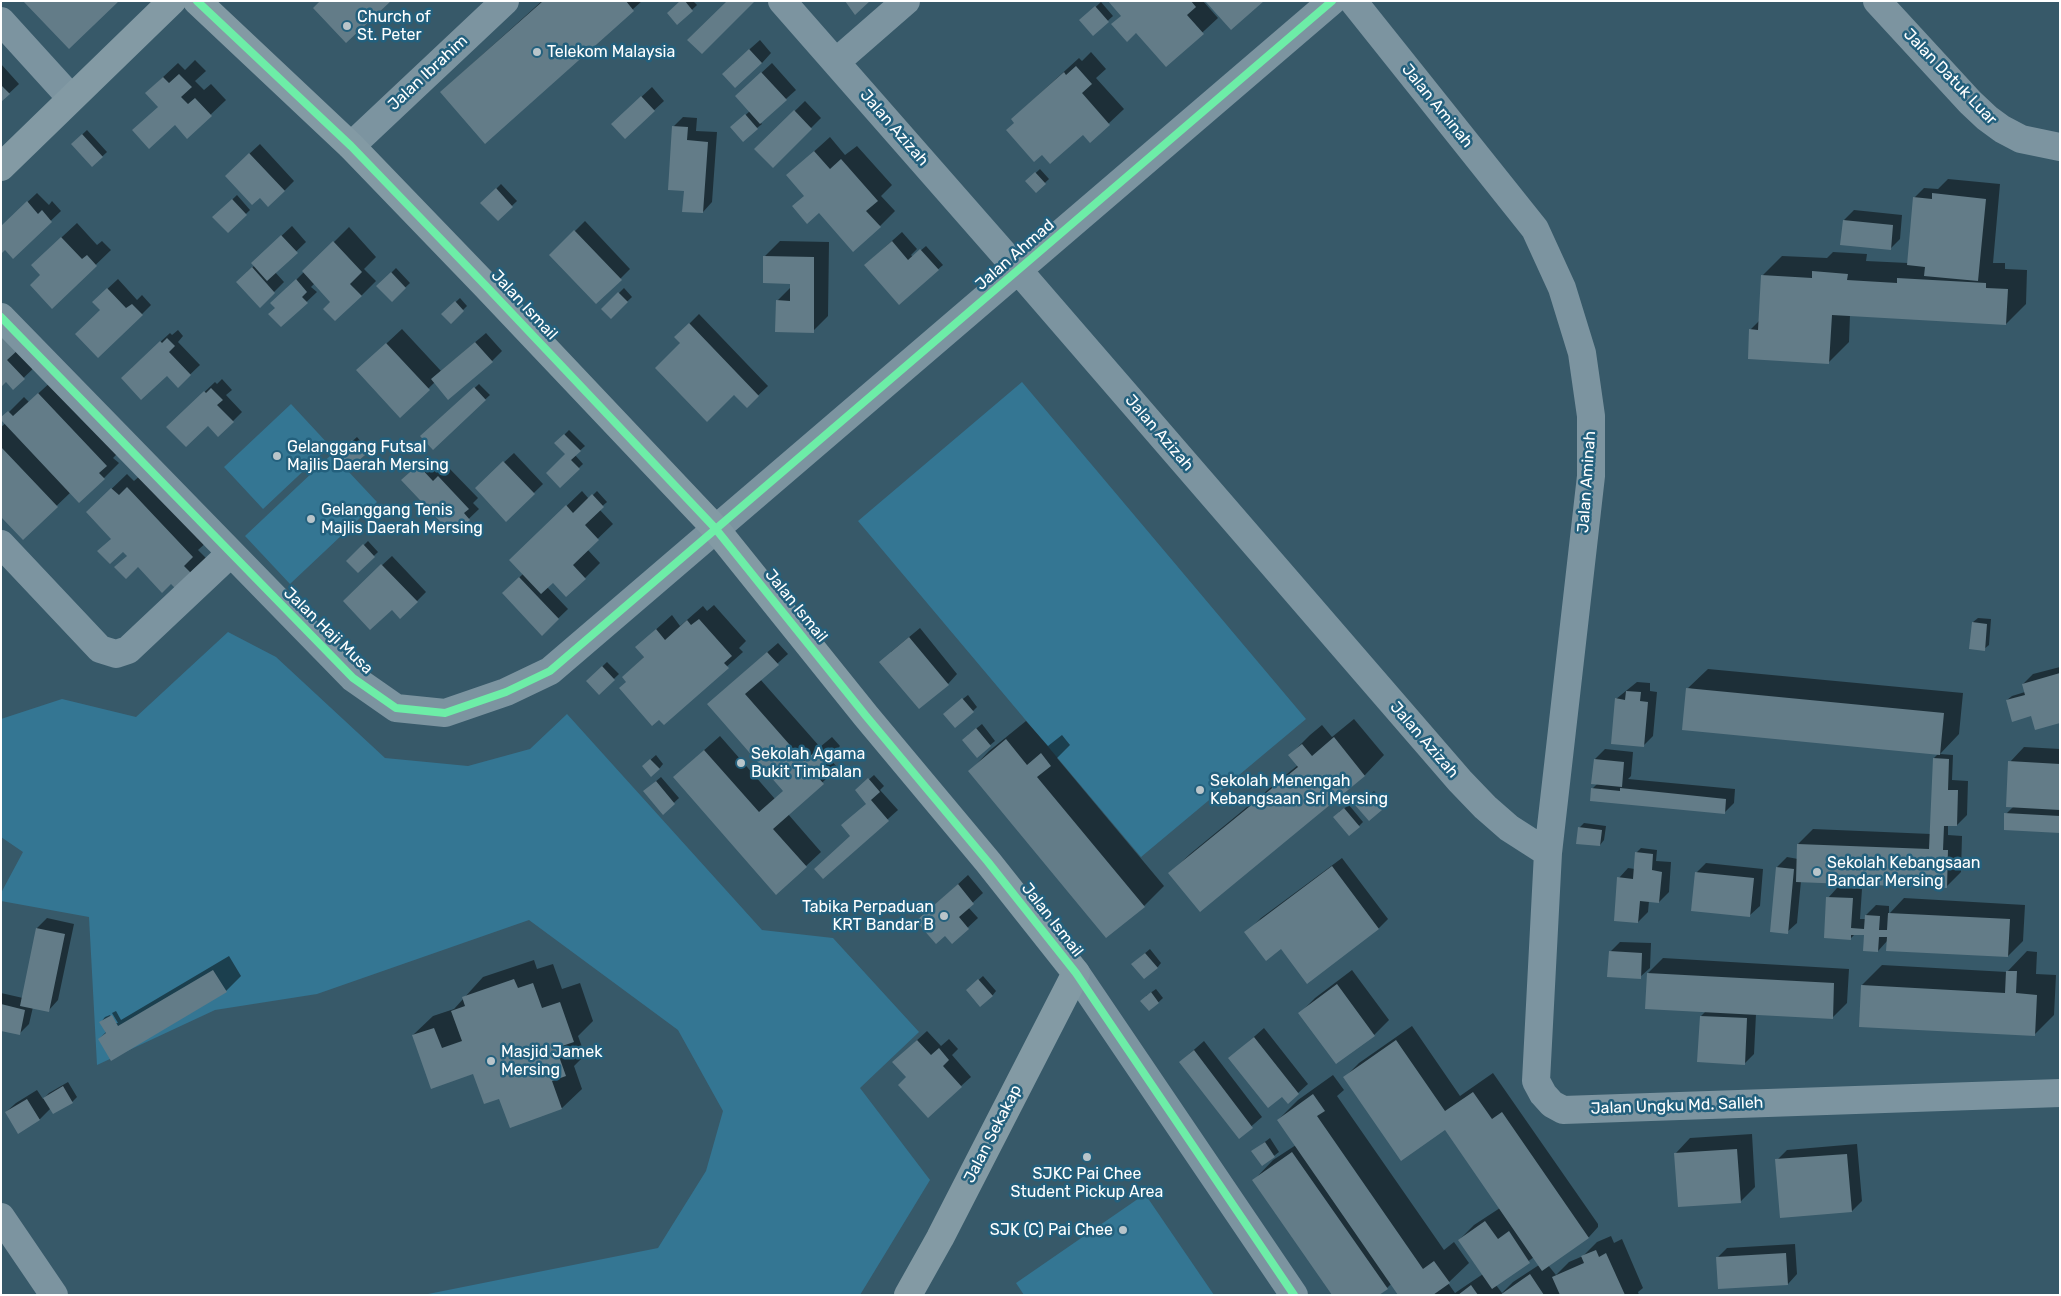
<!DOCTYPE html>
<style>
body{margin:0}
#map{position:relative;width:2061px;height:1296px;overflow:hidden;background:#375969;font-family:Rubik,sans-serif}
canvas{display:block}
.frame{position:absolute;inset:0;border:2px solid #fff;pointer-events:none}
</style>
<div id="map">
<canvas width="2061" height="1296"></canvas>
<div class="frame"></div>
</div>
<script>
const g = document.querySelector('canvas').getContext('2d');
g.lineJoin = 'round';
function fill(path, color) { g.fillStyle = color; g.fill(path, 'evenodd'); }
const poly = rows => new Path2D(rows.map(r => 'M' + r).join(''));
function strokePath(path, color, width, dash) { g.strokeStyle = color; g.lineWidth = width; g.lineCap = dash ? 'butt' : 'round'; g.setLineDash(dash || []); g.stroke(path); }
function write(font, color, halo, rows, align = 'center') {
  g.font = font + ' Rubik,sans-serif'; g.lineWidth = 5; g.setLineDash([]); g.textBaseline = 'middle'; g.strokeStyle = halo; g.fillStyle = color; for (const [text, x, y, turn = 0] of rows) {
    g.save(); g.translate(x, y); g.rotate((+turn || 0) * Math.PI / 180); g.textAlign = isNaN(turn) ? turn : align; if (halo) g.strokeText(text, 0, 0); g.fillText(text, 0, 0); g.restore();
  }
}
const green = poly([
 [1022,382,1306,719,1141,857,858,521],
 [291,404,330,446,263,509,224,467],
 [332,454,377,502,290,584,245,536],
 [228,632,276,657,385,758,468,766,530,749,567,714,762,930,833,938,919,1032,860,1088,930,1180,860,1295,423,1295,658,1248,706,1171,723,1111,678,1030,529,920,317,994,215,1010,97,1065,89,917,1,901,1,893,23,852,1,837,1,719,62,699,136,717],
 [1145,1194,1214,1295,1024,1295,1016,1283]
]);
const shadow = poly([
 [542,1,642,1,485,142,441,92],
 [681,1,693,1,697,5,678,23],
 [1109,1,1203,1,1218,18,1166,66],
 [1101,2,1113,16,1093,34,1086,16],
 [760,40,771,53,762,63,733,64],
 [1091,52,1106,69,1096,78,1124,109,1090,141,1083,133,1043,153,1012,119,1079,58,1082,61],
 [195,60,206,71,195,81,204,90,211,84,226,100,187,137,146,93,178,63,185,70],
 [772,63,796,90,760,122,762,124,757,128,732,127,750,111,746,87],
 [1,64,19,84,1,101],
 [652,87,664,101,625,137,622,115],
 [805,101,821,118,773,166,756,149],
 [683,117,697,118,696,131,717,132,712,202,703,212,685,190,673,127],
 [87,130,107,152,92,166,72,144],
 [830,137,845,155,857,146,892,185,881,196,895,211,880,226,805,196,788,175],
 [260,144,294,181,284,191,236,166],
 [1040,169,1049,179,1036,191,1027,181],
 [1948,179,2000,184,1993,263,2005,263,2005,269,2027,270,2026,304,2006,324,1850,315,1849,342,1829,362,1750,330,1759,321,1762,276,1782,256,1827,258,1833,252,1867,254,1866,261,1908,263,1914,198,1924,188,1938,189],
 [501,184,517,201,498,219,482,203],
 [37,193,49,205,52,201,61,211,13,257,1,227],
 [237,195,250,210,228,231,214,217],
 [1854,210,1902,215,1900,239,1890,249,1844,220],
 [585,221,630,269,596,303,551,255],
 [77,223,97,245,102,241,111,250,52,307,42,275,48,250],
 [292,226,306,242,275,272,284,282,260,306,247,272,254,266,262,254],
 [349,227,376,257,364,269,376,281,361,296,332,301,315,283,311,287,317,292,281,326,276,308,282,294],
 [902,232,917,249,911,255,913,257,926,246,943,265,899,303,865,265],
 [780,241,829,242,828,316,813,331,777,301,791,287,791,283,765,256],
 [396,268,410,283,392,300,378,286],
 [118,279,137,300,142,295,151,305,142,314,101,310,104,292],
 [624,288,632,297,611,317,603,309],
 [460,298,467,306,451,322,443,314],
 [1,311,39,363,13,388,6,380],
 [699,314,768,386,747,406,682,343,686,327],
 [402,329,441,371,486,333,502,351,492,361,435,382,400,416,373,356],
 [178,330,183,336,178,342,200,365,178,386,167,374,132,368,170,333,172,335],
 [54,379,121,450,113,458,119,463,104,478,71,492,23,538,1,515,1,427,6,423,2,419,24,397,29,402],
 [222,379,232,390,226,395,242,412,233,421,208,425,178,417,215,382,217,384],
 [479,384,490,395,461,422,432,427],
 [569,430,585,446,575,455,583,464,560,486,567,454,556,443],
 [357,437,368,450,350,467,338,454],
 [514,453,543,484,506,520,486,479],
 [428,456,443,472,448,467,478,498,473,503,479,509,453,534,412,471],
 [143,473,207,542,198,550,208,560,193,575,171,582,128,555,112,538,102,498,127,474,134,481],
 [582,491,589,499,597,491,607,502,599,509,613,524,587,549,600,563,585,578,553,581,547,587,568,609,542,634,503,593,524,573,526,545],
 [368,541,378,552,358,571,348,561],
 [392,556,426,592,417,601,354,591],
 [714,605,746,641,739,648,743,652,664,723,623,677,645,656,652,633,672,615,680,626,703,606,707,611],
 [1978,618,1991,619,1989,645,1984,649,1973,622],
 [920,628,957,674,948,684,891,652],
 [778,643,788,654,760,679,820,747,832,737,840,746,829,758,838,768,788,814,821,852,806,866,674,777,720,736,775,799,784,791,724,690],
 [607,662,619,674,599,693,587,681],
 [2060,667,2060,721,2032,713,2007,700,2012,696,2025,692,2023,684,2033,674],
 [1708,669,1963,693,1959,734,1940,754,1953,755,1952,780,1968,781,1967,815,1957,825,1948,825,1948,835,1962,836,1961,872,1946,887,1801,881,1797,923,1787,932,1777,867,1787,857,1798,859,1798,844,1813,829,1931,834,1934,758,1938,754,1688,688],
 [1637,682,1650,683,1650,691,1657,692,1653,736,1643,746,1616,699],
 [968,695,977,707,973,711,950,709],
 [1354,719,1384,755,1365,775,1200,910,1170,873,1190,854,1298,765,1290,755,1310,735,1322,725,1332,737],
 [1026,721,1048,746,1062,735,1070,745,1057,758,1164,886,1144,906,970,771,989,751],
 [982,724,995,741,977,756,968,735],
 [2024,747,2060,749,2060,832,2006,814,2014,806,2010,762],
 [1605,749,1633,752,1631,776,1628,779,1735,789,1734,803,1724,813,1592,789,1598,783,1595,759],
 [656,755,663,764,659,769,648,762],
 [874,775,884,786,880,790,898,810,823,877,852,836,867,803,857,790],
 [661,777,679,798,663,813,649,787],
 [1374,791,1386,805,1369,820,1362,801],
 [1349,805,1363,822,1359,826,1339,812],
 [1584,823,1606,826,1604,840,1600,845,1579,828],
 [1641,848,1657,850,1656,861,1671,862,1669,892,1659,902,1649,901,1648,912,1638,922,1619,878,1628,868,1635,869,1636,853],
 [1342,858,1388,919,1379,928,1307,982,1281,948,1246,933,1261,918],
 [1706,863,1763,869,1760,906,1750,915,1696,873],
 [968,875,983,893,968,907,978,918,952,942,945,935,918,921],
 [1837,888,1862,889,1860,919,1866,919,1866,915,1876,905,1889,906,1889,914,1904,898,2025,905,2023,941,2008,956,1888,940,1878,951,1865,934,1855,934,1850,939,1828,898],
 [47,918,74,924,58,1000,49,1010,33,1007,29,1024,19,1034,1,1030,1,993,23,998,37,928],
 [1620,942,1651,943,1650,968,1640,977,1610,952],
 [1150,949,1161,963,1157,968,1138,959],
 [2027,951,2037,952,2036,974,2056,975,2054,1015,2034,1035,1862,985,1882,965,2007,972],
 [229,956,241,976,226,991,111,1059,99,1039,107,1031,101,1022,105,1017,110,1015,115,1023,118,1023,112,1013,116,1011,121,1020],
 [1663,958,1849,969,1847,1003,1832,1018,1756,1014,1754,1054,1744,1064,1699,1061,1701,1016,1706,1011,1648,973],
 [534,960,537,969,553,964,562,989,580,983,593,1021,578,1036,585,1055,574,1066,582,1089,562,1108,500,1097,474,1073,413,1035,433,1016,454,1009,483,977],
 [1352,970,1389,1020,1374,1035,1300,1013,1315,998],
 [983,976,996,991,992,996,972,986],
 [1156,989,1163,998,1150,1010,1146,996],
 [1412,1026,1460,1096,1493,1073,1598,1224,1598,1227,1589,1237,1548,1265,1556,1275,1569,1262,1583,1256,1597,1242,1611,1236,1614,1243,1622,1239,1643,1288,1638,1292,1639,1295,1400,1295,1392,1283,1387,1288,1254,1180,1273,1160,1296,1145,1278,1120,1298,1100,1333,1075,1344,1090,1337,1096,1444,1250,1454,1242,1469,1263,1448,1283,1455,1293,1483,1274,1459,1240,1474,1225,1500,1208,1445,1129,1344,1078,1359,1063],
 [1534,1257,1539,1265,1513,1282,1502,1293,1496,1285],
 [1264,1028,1308,1084,1298,1093,1283,1095,1230,1058],
 [927,1031,941,1046,949,1039,958,1049,952,1055,971,1077,961,1086,908,1077,904,1052],
 [1204,1041,1262,1117,1239,1137,1180,1062],
 [68,1082,77,1097,72,1102,51,1108,40,1119,18,1132,6,1112,16,1103,37,1090,43,1099,49,1093],
 [1752,1134,1755,1187,1740,1202,1676,1153,1690,1138],
 [1270,1138,1279,1152,1262,1165,1253,1151],
 [1857,1144,1862,1201,1852,1211,1777,1160,1787,1150],
 [1795,1244,1797,1274,1788,1284,1717,1258,1727,1248]
]);
const building = poly([
 [23,1,119,1,69,49],
 [320,1,391,1,346,43,313,8],
 [543,1,626,1,634,11,485,144,440,92],
 [680,1,685,1,693,11,677,25,667,13],
 [727,1,755,1,702,54,687,40],
 [845,1,870,1,855,15],
 [1108,1,1191,1,1196,7,1187,15,1204,34,1166,67,1136,33,1127,42,1111,24,1121,16],
 [1205,1,1264,1,1231,30],
 [1095,6,1109,22,1093,36,1079,20],
 [749,49,762,63,735,88,722,74],
 [1076,66,1092,84,1082,93,1110,125,1090,143,1083,135,1050,164,1042,155,1034,162,1006,130,1014,123,1011,119,1064,72,1066,75],
 [761,72,787,100,760,124,735,96],
 [179,74,192,87,181,97,188,104,195,98,212,116,187,139,175,125,149,149,132,130,158,107,145,93,163,77,169,83],
 [1,85,10,94,1,102],
 [641,96,655,111,625,139,611,124],
 [794,110,812,129,773,168,754,149],
 [745,114,758,129,743,142,730,127],
 [672,126,688,127,687,140,708,142,703,213,682,212,684,191,668,190],
 [82,134,103,157,92,167,71,144],
 [814,151,830,169,841,159,878,201,866,211,881,227,853,252,819,213,807,224,792,206,804,196,786,175],
 [249,153,285,191,268,207,260,198,252,205,225,176],
 [1035,172,1046,184,1036,193,1025,181],
 [496,188,513,207,498,221,480,203],
 [1932,193,1986,199,1978,281,1924,276,1925,267,1907,265,1913,197,1932,199],
 [232,199,247,215,228,233,212,217],
 [27,201,38,214,42,210,52,222,13,259,5,250,1,254,1,226],
 [1843,220,1893,225,1891,250,1840,245],
 [574,230,622,280,596,304,549,255],
 [281,235,298,253,267,281,251,263],
 [61,237,82,259,87,255,97,266,52,309,30,285,40,275,31,265],
 [333,241,362,272,350,284,362,296,335,321,323,309,330,302,302,271],
 [892,241,908,260,920,249,939,270,899,305,864,265],
 [763,256,814,257,814,333,775,332,776,300,790,301,790,284,763,283],
 [252,267,275,293,260,308,236,282],
 [1812,271,1848,274,1847,280,1897,283,1897,278,1986,283,1986,288,2008,289,2006,325,1832,315,1829,364,1748,359,1749,329,1758,330,1761,275,1812,278],
 [391,272,406,288,392,302,376,286],
 [296,279,307,292,302,297,308,303,281,327,268,314,275,308,270,303],
 [107,288,126,308,132,304,143,315,98,358,75,334,100,310,92,302],
 [618,292,628,302,611,319,601,309],
 [455,301,464,311,451,324,441,314],
 [689,323,759,396,747,408,734,395,707,422,655,368,680,343,674,337],
 [1,331,19,349,7,360,25,379,13,390,6,382,1,387],
 [167,338,175,346,169,352,191,375,178,388,167,376,141,400,121,378,160,341,162,343],
 [475,342,493,362,448,400,431,379],
 [386,343,430,390,400,418,356,370],
 [474,387,486,400,433,450,420,436],
 [211,388,223,400,217,405,234,422,218,437,208,426,186,447,166,427,204,391,206,393],
 [38,393,107,466,99,473,105,479,79,503,1,420,1,417,8,411,13,416],
 [564,434,581,451,571,460,580,469,560,488,546,473,565,454,554,443],
 [352,440,365,455,350,468,337,454],
 [1,447,58,507,23,540,1,517],
 [503,461,535,494,506,522,475,488],
 [418,465,433,481,438,476,469,509,464,513,470,520,453,535,401,480],
 [127,487,193,557,184,566,194,576,178,591,171,584,162,593,138,567,126,579,114,567,127,556,123,552,110,564,97,551,111,539,86,512,111,488,119,495],
 [592,494,604,507,585,525,599,540,573,565,586,579,566,597,553,583,541,594,509,560,566,505,573,513],
 [363,544,375,557,358,573,346,561],
 [381,564,418,602,400,619,392,610,370,630,343,601],
 [519,577,559,619,542,636,502,593],
 [699,619,732,656,724,663,729,668,664,725,659,720,652,726,619,688,626,682,622,677,644,657,635,647,656,629,665,640,687,620,691,625],
 [1972,622,1987,624,1985,651,1969,649],
 [909,637,949,685,919,709,879,662],
 [767,652,779,665,745,694,804,761,816,751,826,762,814,773,824,784,773,829,807,867,776,895,673,777,704,750,759,812,783,791,707,704],
 [602,666,615,680,599,695,586,681],
 [2060,673,2060,723,2035,730,2031,716,2012,722,2006,700,2025,695,2022,684],
 [1686,688,1944,713,1940,755,1682,730],
 [1626,691,1641,692,1640,701,1648,702,1644,747,1611,744,1615,698,1625,700],
 [962,698,974,712,955,728,943,714],
 [976,728,991,746,977,758,962,740],
 [1334,737,1365,776,1200,912,1168,873,1298,767,1288,755,1302,744,1312,756],
 [1006,739,1027,765,1041,753,1051,766,1037,777,1145,907,1106,938,968,771],
 [1933,758,1949,759,1948,790,1958,790,1957,826,1944,826,1943,850,1948,850,1947,888,1796,882,1797,844,1929,849],
 [650,759,660,769,651,777,642,766],
 [1594,759,1624,762,1622,787,1591,784],
 [2008,761,2060,764,2060,810,2006,807],
 [868,778,880,792,871,800,889,821,823,879,814,869,850,836,841,825,866,804,855,790],
 [656,781,675,804,663,815,643,791],
 [1591,788,1620,791,1620,788,1726,799,1725,814,1590,801],
 [1369,794,1382,810,1369,821,1355,805],
 [1344,808,1360,827,1349,836,1333,817],
 [2004,813,2060,816,2060,833,2004,830],
 [1578,827,1602,830,1600,846,1576,844],
 [1635,852,1653,854,1652,870,1662,872,1659,903,1640,901,1638,923,1614,921,1617,877,1633,879],
 [1332,866,1379,929,1307,984,1281,949,1266,961,1244,932],
 [1776,867,1794,869,1788,934,1770,932],
 [1695,872,1754,878,1750,917,1691,911],
 [958,884,974,904,959,917,969,929,952,944,945,936,936,944,916,921],
 [1826,897,1853,898,1851,928,1864,929,1865,915,1880,916,1879,930,1887,930,1888,913,2010,919,2008,957,1886,951,1887,937,1879,937,1878,952,1863,951,1864,935,1851,935,1851,940,1824,938],
 [36,928,65,934,49,1012,20,1006],
 [1609,951,1642,953,1641,979,1607,977],
 [1145,953,1158,968,1144,979,1131,964],
 [213,970,227,992,111,1061,98,1039,106,1033,99,1022,112,1015,118,1026],
 [2006,971,2017,971,2016,993,2037,995,2035,1036,1859,1027,1861,985,2005,993],
 [1647,973,1834,983,1833,1019,1645,1009],
 [514,979,518,988,533,983,542,1008,560,1002,574,1042,556,1048,566,1076,552,1081,562,1109,510,1128,499,1099,484,1104,473,1074,431,1089,412,1035,434,1028,442,1048,462,1041,451,1011,465,1006,462,997],
 [978,979,993,996,980,1007,966,990],
 [1337,984,1375,1036,1336,1064,1298,1013],
 [1151,992,1159,1003,1149,1011,1140,1001],
 [1,1004,25,1010,20,1035,1,1031],
 [1700,1016,1747,1018,1745,1065,1697,1062],
 [1254,1037,1299,1094,1288,1104,1282,1097,1268,1108,1228,1058],
 [917,1040,931,1055,939,1048,949,1060,943,1066,962,1087,928,1118,898,1085,906,1077,892,1062],
 [1396,1040,1445,1111,1473,1092,1492,1119,1502,1112,1589,1238,1542,1271,1445,1130,1401,1161,1343,1077],
 [1194,1050,1253,1128,1239,1139,1179,1062],
 [63,1086,73,1103,53,1114,43,1098],
 [1313,1094,1325,1111,1317,1116,1423,1269,1434,1261,1450,1283,1433,1295,1398,1295,1277,1120],
 [27,1099,40,1120,18,1134,5,1112],
 [1265,1142,1275,1157,1262,1166,1251,1151],
 [1737,1149,1741,1203,1678,1207,1674,1153],
 [1292,1152,1388,1289,1379,1295,1332,1295,1252,1180],
 [1847,1154,1852,1212,1780,1218,1775,1159],
 [1485,1221,1498,1239,1509,1231,1530,1263,1492,1289,1458,1240],
 [1596,1250,1599,1257,1606,1253,1625,1295,1560,1295,1552,1277,1584,1263,1581,1256],
 [1786,1253,1788,1285,1718,1289,1716,1257],
 [1530,1274,1544,1295,1500,1295],
 [1471,1285,1478,1295,1458,1295]
]);
const street = poly([
 [782,1,1018,270,1460,781,1485,807,1509,828,1548,853],
 [1353,1,1535,229,1562,288,1582,353,1591,416,1591,476,1548,853,1536,1081,1543,1094,1552,1104,1563,1110,2060,1093],
 [1877,1,1970,102,1987,118,2002,129,2021,139,2060,147],
 [1,21,71,98],
 [836,62,906,1],
 [351,146,505,1],
 [1,317,353,678,396,708,445,713,506,692,550,671,1332,1],
 [1,544,100,649,116,654,128,650,231,553],
 [1076,973,1294,1295],
 [1,1217,54,1295]
]);
const secondary = poly([
 [197,1,351,146,485,285,715,528,866,716,988,862,1076,973,940,1238,908,1295],
 [1,167,172,1]
]);
const cycleway = poly([
 [197,1,351,146,485,285,715,528,866,716,988,862,1076,973,1294,1295],
 [1,317,353,678,396,708,445,713,506,692,550,671,1332,1]
]);
const markers = [
 [347,26,5,"#b9c5ca"],
 [537,52,5,"#b9c5ca"],
 [277,456,5,"#b9c5ca"],
 [311,519,5,"#b9c5ca"],
 [741,763,5,"#b9c5ca"],
 [1200,790,5,"#b9c5ca"],
 [1817,872,5,"#b9c5ca"],
 [944,916,5,"#b9c5ca"],
 [491,1061,5,"#b9c5ca"],
 [1087,1157,5,"#b9c5ca"],
 [1123,1230,5,"#b9c5ca"]
];
const poiNames = [
 ["Church of",357,17],
 ["St. Peter",357,35],
 ["Telekom Malaysia",547,52],
 ["Gelanggang Futsal",287,447],
 ["Majlis Daerah Mersing",287,465],
 ["Gelanggang Tenis",321,510],
 ["Majlis Daerah Mersing",321,528],
 ["Sekolah Agama",751,754],
 ["Bukit Timbalan",751,772],
 ["Sekolah Menengah",1210,781],
 ["Kebangsaan Sri Mersing",1210,799],
 ["Sekolah Kebangsaan",1827,863],
 ["Bandar Mersing",1827,881],
 ["Tabika Perpaduan",934,907,"right"],
 ["KRT Bandar B",934,925,"right"],
 ["Masjid Jamek",501,1052],
 ["Mersing",501,1070],
 ["SJKC Pai Chee",1087,1174,"center"],
 ["Student Pickup Area",1087,1192,"center"],
 ["SJK (C) Pai Chee",1113,1230,"right"]
];
const streetNames = [
 ["Jalan Ibrahim",428,73,-43],
 ["Jalan Datuk Luar",1950,77,46],
 ["Jalan Aminah",1437,106,51],
 ["Jalan Azizah",894,128,49],
 ["Jalan Ahmad",1015,255,-41],
 ["Jalan Ismail",524,305,47],
 ["Jalan Azizah",1159,433,49],
 ["Jalan Aminah",1587,482,-86],
 ["Jalan Ismail",796,606,51],
 ["Jalan Haji Musa",328,631,44],
 ["Jalan Azizah",1424,740,49],
 ["Jalan Ismail",1052,920,52],
 ["Jalan Ungku Md. Salleh",1677,1106,-2],
 ["Jalan Sekakap",993,1134,-63]
];
fill(green, '#347693');
fill(shadow, '#0007');
fill(building, '#637c88');
strokePath(street, '#7c94a0', 28);
strokePath(secondary, '#839aa4', 28);
strokePath(cycleway, '#6deda7', 8);
for (const [x, y, r, color] of markers) { const dot = new Path2D(); dot.arc(x, y, r, 0, 2 * Math.PI); g.fillStyle = color; g.fill(dot); strokePath(dot, '#23607d', 2); }
write('16px', '#fff', '#23607d', poiNames, 'left');
write('16px', '#fff', '#23607d', streetNames);
</script>
